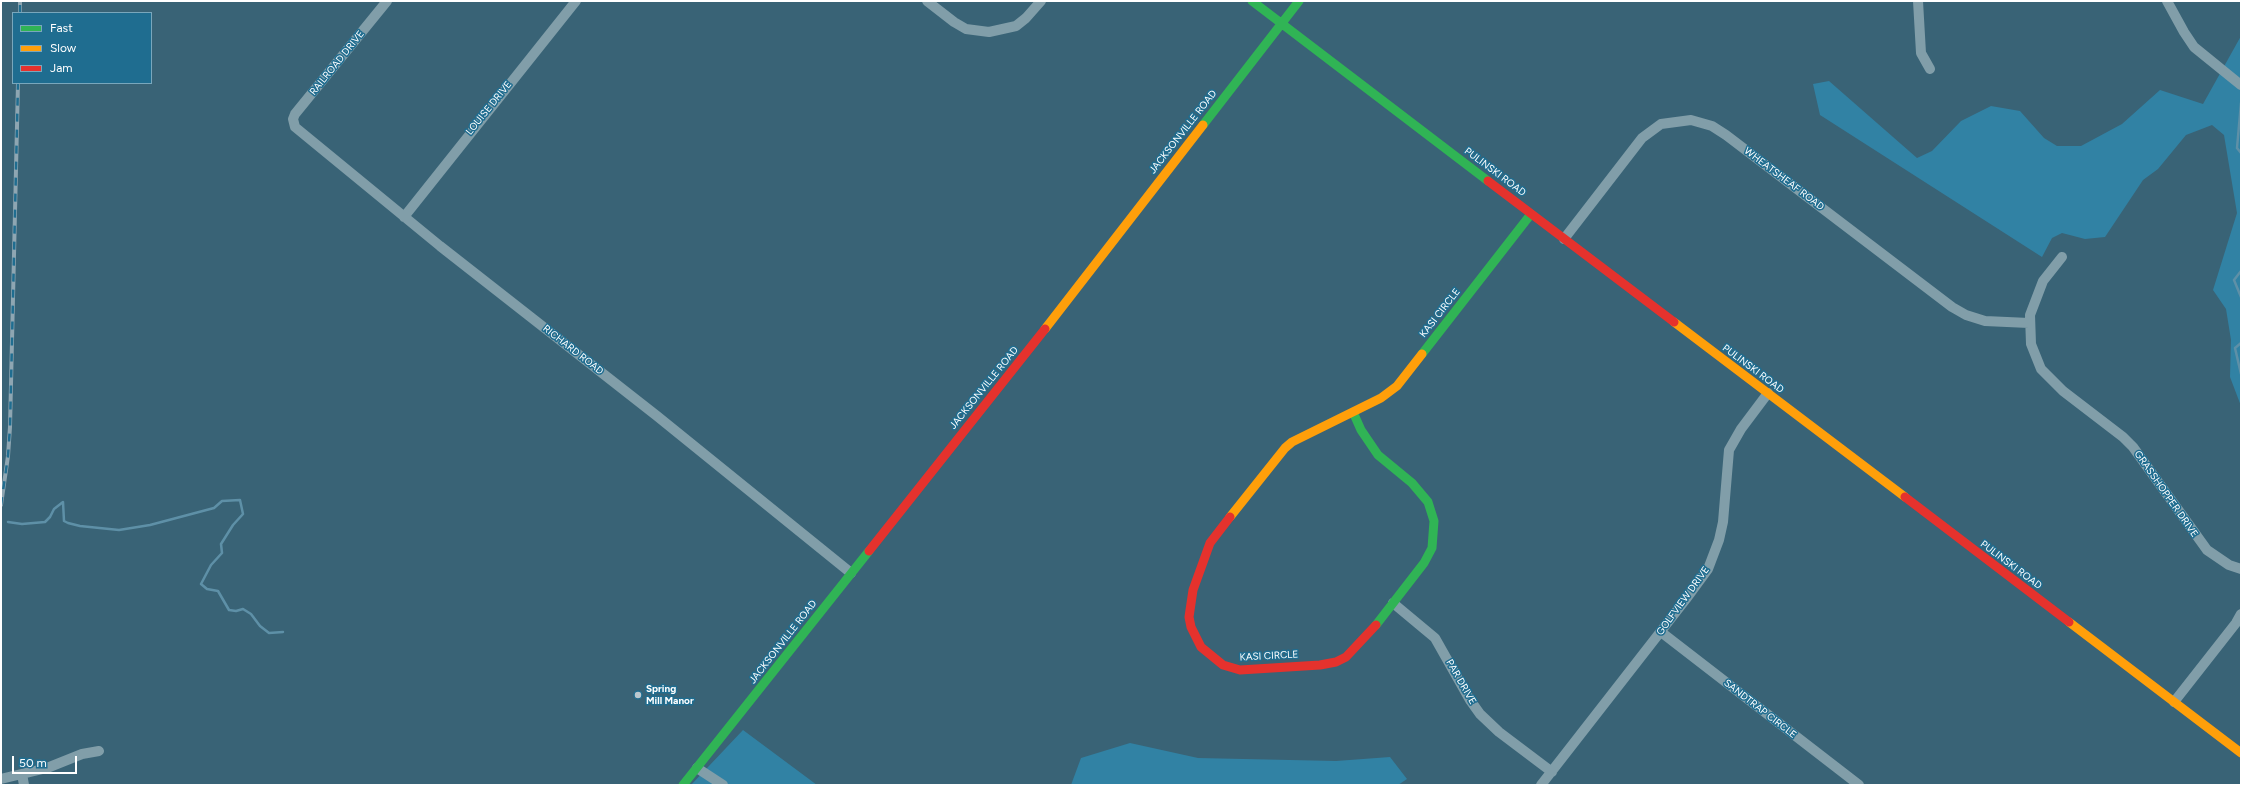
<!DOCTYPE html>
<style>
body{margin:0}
#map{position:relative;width:2242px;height:786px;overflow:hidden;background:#396376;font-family:Figtree,sans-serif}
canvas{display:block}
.frame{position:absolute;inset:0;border:2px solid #fff;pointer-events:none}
.legend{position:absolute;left:12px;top:12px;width:140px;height:72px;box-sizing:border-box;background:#1f6d90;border:1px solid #79a7bc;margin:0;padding:5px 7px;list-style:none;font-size:12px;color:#fff}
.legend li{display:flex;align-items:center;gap:8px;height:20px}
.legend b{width:20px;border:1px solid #79a7bc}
.scale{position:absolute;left:12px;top:756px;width:65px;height:18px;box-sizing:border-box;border:2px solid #fff;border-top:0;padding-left:5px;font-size:12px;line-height:14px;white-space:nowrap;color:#fff;-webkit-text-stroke:3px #1f6d90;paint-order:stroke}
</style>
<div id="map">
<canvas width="2242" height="786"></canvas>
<div class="frame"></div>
<ul class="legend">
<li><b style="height:5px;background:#30b455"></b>Fast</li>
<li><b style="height:5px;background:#ff9f0a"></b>Slow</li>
<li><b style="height:5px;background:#e5322d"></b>Jam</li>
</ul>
<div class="scale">50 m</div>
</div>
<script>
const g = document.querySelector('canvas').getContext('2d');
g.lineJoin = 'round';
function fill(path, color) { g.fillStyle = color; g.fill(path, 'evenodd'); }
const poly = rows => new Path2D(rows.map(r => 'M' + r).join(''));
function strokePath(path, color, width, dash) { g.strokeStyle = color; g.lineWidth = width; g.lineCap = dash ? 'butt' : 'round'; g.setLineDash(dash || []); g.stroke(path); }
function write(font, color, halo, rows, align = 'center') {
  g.font = font + ' Figtree,sans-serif'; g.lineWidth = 3; g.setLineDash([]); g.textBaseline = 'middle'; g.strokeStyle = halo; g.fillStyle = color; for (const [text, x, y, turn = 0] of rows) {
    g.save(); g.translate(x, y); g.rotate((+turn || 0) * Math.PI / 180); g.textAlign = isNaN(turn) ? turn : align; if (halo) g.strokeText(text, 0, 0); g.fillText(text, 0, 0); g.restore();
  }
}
const green = poly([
 [2241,36,2241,406,2230,377,2231,340,2226,309,2213,290,2237,213,2224,135,2212,125,2186,135,2158,169,2143,180,2105,237,2085,239,2062,233,2052,238,2042,257,1820,115,1813,84,1829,81,1917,158,1932,151,1961,121,1991,106,2020,111,2044,138,2057,146,2081,146,2122,124,2160,90,2203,104],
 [743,730,817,785,691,785],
 [1130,743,1198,758,1336,761,1390,757,1407,779,1398,785,1071,785,1081,758]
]);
const stream = poly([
 [2241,103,2237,148,2241,153],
 [2241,271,2234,280,2241,297],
 [2241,343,2235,348,2241,374],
 [8,522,22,524,45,522,50,517,54,509,63,502,64,521,68,523,80,526,119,530,150,525,214,508,222,501,240,500,243,514,233,525,221,544,222,553,211,565,201,584,207,589,218,591,229,610,236,611,243,609,251,614,260,626,269,633,283,632]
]);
const street = poly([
 [387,1,295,114,293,119,295,127,440,246,657,416,851,573],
 [927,1,954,22,966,29,989,32,1016,26,1026,18,1041,1],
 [1918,1,1921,53,1930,69],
 [2167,1,2184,32,2194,47,2241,85],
 [404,217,576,1],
 [1564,239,1642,138,1661,124,1691,120,1712,126,1726,135,1952,307,1966,315,1985,321,2029,323],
 [2062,257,2043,281,2030,315,2031,344,2041,369,2063,391,2123,437,2133,447,2207,550,2229,565,2241,569],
 [1393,603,1435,638,1470,700,1480,714,1499,732,1552,772],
 [1661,632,1859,785],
 [2174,702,2236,623,2241,614],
 [697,768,723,785],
 [22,774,24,785],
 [1,779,47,768,82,754,99,751],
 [1541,785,1686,599,1708,569,1719,540,1723,522,1729,450,1741,429,1768,393]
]);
const fast = poly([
 [1252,1,1488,181],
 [1203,125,1299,1],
 [1422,354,1531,214],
 [1353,412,1361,430,1378,455,1412,483,1428,502,1434,521,1432,548,1424,563,1376,625],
 [683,785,869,551]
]);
const slow = poly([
 [1674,322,1905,497],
 [1045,329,1203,125],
 [1230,517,1285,448,1292,442,1381,398,1397,386,1422,354],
 [2069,622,2241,753]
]);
const jam = poly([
 [1488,181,1674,322],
 [1905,497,2069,622],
 [1230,517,1210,543,1193,590,1189,617,1191,627,1201,647,1223,665,1240,670,1320,665,1336,662,1346,657,1376,625],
 [869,551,1045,329]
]);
const rail = poly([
 [20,13,20,1],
 [1,505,8,456,10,427,18,83]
]);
const markers = [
 [638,695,4,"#bac8cf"]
];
const streetNames = [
 ["RAILROAD DRIVE",337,63,-51],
 ["LOUISE DRIVE",489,108,-51],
 ["JACKSONVILLE ROAD",1183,132,-52],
 ["PULINSKI ROAD",1495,172,37],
 ["WHEATSHEAF ROAD",1784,179,37],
 ["KASI CIRCLE",1440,313,-52],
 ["RICHARD ROAD",573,350,38],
 ["PULINSKI ROAD",1753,369,37],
 ["JACKSONVILLE ROAD",984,388,-51],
 ["GRASSHOPPER DRIVE",2166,494,55],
 ["PULINSKI ROAD",2011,565,37],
 ["GOLFVIEW DRIVE",1683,601,-54],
 ["JACKSONVILLE ROAD",783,642,-52],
 ["KASI CIRCLE",1269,656,-3],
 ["PAR DRIVE",1461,682,60],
 ["SANDTRAP CIRCLE",1760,709,38]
];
const poiNames = [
 ["Spring",646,689],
 ["Mill Manor",646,701]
];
fill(green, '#3182a4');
strokePath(stream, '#5e90a7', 2.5);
strokePath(street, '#819ea9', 10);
strokePath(fast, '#30b455', 9);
strokePath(slow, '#ff9f0a', 9);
strokePath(jam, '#e5322d', 9);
strokePath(rail, '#8ea6b2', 4);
strokePath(rail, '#1f6d90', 2.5, [8]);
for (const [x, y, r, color] of markers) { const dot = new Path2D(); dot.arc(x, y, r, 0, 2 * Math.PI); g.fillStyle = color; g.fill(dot); strokePath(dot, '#1f6d90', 1.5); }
write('10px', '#fff', '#1f6d90', streetNames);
write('bold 10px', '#fff', '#1f6d90', poiNames, 'left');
</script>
